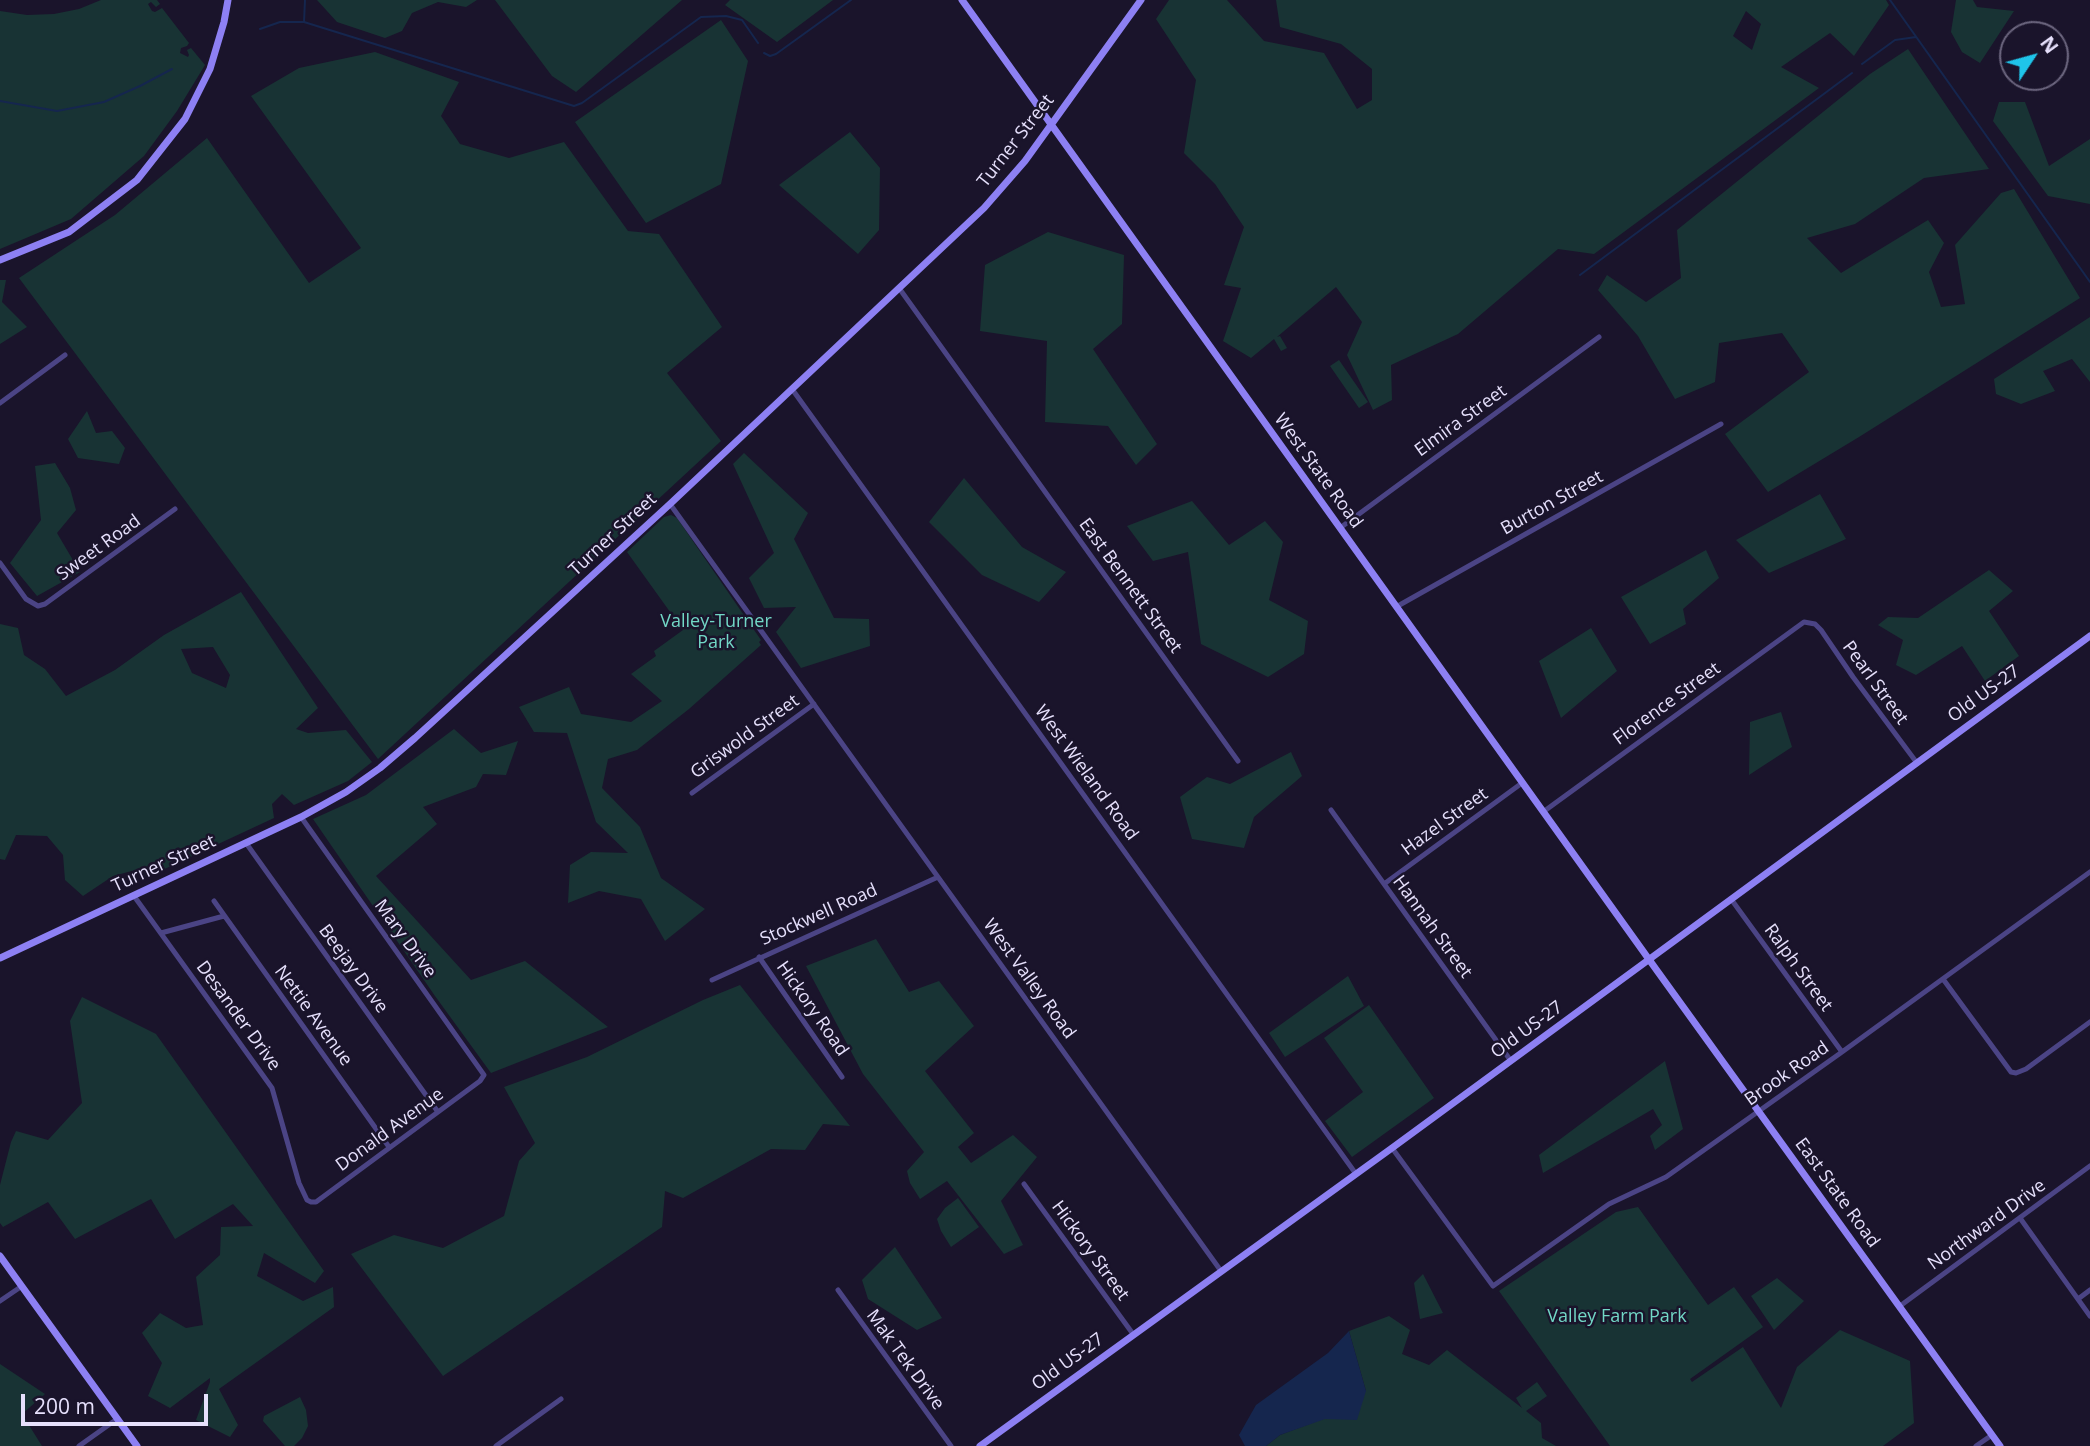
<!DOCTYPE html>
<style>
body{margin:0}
#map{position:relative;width:2090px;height:1446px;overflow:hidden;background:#1a142b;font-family:"Open Sans",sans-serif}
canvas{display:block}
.north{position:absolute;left:1999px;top:21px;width:70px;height:70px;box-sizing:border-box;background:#1a142b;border:2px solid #6c667f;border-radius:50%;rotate:54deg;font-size:19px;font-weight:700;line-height:28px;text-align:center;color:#e6e0fc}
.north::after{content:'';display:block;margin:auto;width:24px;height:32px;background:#1fc5ea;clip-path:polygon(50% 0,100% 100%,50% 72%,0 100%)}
.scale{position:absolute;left:21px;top:1394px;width:187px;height:32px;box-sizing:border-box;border:4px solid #e6e0fc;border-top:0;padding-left:9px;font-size:21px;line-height:24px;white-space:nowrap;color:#e6e0fc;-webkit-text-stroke:5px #1a142b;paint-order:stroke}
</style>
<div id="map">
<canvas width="2090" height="1446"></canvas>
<div class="north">N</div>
<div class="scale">200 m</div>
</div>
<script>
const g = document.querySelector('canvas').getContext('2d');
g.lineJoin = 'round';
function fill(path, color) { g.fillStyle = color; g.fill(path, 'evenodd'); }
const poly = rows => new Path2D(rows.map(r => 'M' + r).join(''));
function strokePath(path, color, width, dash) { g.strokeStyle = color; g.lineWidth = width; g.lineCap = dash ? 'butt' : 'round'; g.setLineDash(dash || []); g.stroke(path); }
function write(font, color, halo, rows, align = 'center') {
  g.font = font + ' "Open Sans",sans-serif'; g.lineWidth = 5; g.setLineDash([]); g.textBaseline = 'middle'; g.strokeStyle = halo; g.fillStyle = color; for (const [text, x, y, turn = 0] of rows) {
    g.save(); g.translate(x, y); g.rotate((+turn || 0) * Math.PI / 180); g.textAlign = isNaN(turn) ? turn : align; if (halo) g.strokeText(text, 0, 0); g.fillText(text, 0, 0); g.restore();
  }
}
const green = poly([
 [101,0,157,0,160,4,156,7,151,2,148,4,152,11,155,12,162,8,189,43,187,46,181,48,180,53,188,57,189,55,187,50,191,48,205,65,177,111,144,156,71,219,0,249,0,11,27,15,54,14,79,9],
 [317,0,477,0,466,7,438,2,412,13,402,31,385,38,337,22],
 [495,0,682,0,576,92,552,76],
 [730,0,833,0,777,42,725,5],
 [1169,0,1227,0,1264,41,1324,53,1357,109,1372,100,1372,69,1341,44,1280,27,1276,0,1886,0,1889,5,1854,56,1830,33,1781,67,1819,88,1594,254,1558,249,1458,334,1391,365,1392,400,1373,410,1347,355,1362,322,1336,287,1277,337,1280,336,1287,348,1281,351,1274,339,1251,358,1223,341,1241,288,1224,285,1244,227,1215,184,1184,153,1196,80,1156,19],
 [1746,11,1761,24,1752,50,1733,36],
 [1956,0,1973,0,1977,7,2014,11,1980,63,1962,52,1951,32],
 [721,20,748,61,721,184,646,223,575,122],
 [1908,49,1989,169,1924,178,1855,224,1807,238,1841,273,1928,220,1944,243,1929,272,1941,307,1965,304,1955,245,2001,193,2014,189,2080,298,1859,437,1768,492,1725,434,1809,372,1782,333,1719,343,1715,382,1675,399,1638,336,1598,290,1607,275,1646,302,1681,278,1677,230,1870,74],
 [375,52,459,82,441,116,460,144,509,158,564,142,628,231,659,234,722,327,667,373,721,441,378,759,19,278,115,215,207,138,309,283,361,248,251,96,299,68],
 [1999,102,2025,102,2049,166,2090,139,2090,204,2048,196,1993,121],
 [850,132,880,168,879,230,858,254,779,185],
 [1048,232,1124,255,1122,324,1093,349,1157,444,1136,465,1108,426,1045,422,1047,341,980,331,985,265],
 [0,280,6,280,2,302,27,327,0,344],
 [2090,317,2090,382,2072,359,2043,371,2055,391,2021,404,1996,394,1994,379],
 [1339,360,1368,402,1359,408,1330,366],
 [87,411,96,433,112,431,125,448,119,464,78,458,68,439],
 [744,453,808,513,794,539,834,618,869,619,870,646,801,668,776,632,796,607,764,608,749,578,774,553,733,464],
 [55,463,70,488,76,510,57,533,80,572,37,596,10,563,41,520,35,466],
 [964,478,1022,547,1066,572,1039,602,982,575,929,522],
 [1820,494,1846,539,1769,573,1736,540],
 [1192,501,1229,545,1265,521,1283,542,1269,600,1308,621,1304,654,1268,677,1201,644,1188,552,1153,561,1127,526],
 [671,515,677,518,761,640,759,642,761,645,689,709,637,750,608,759,602,788,640,827,661,878,705,909,665,941,641,899,599,891,568,903,570,865,591,852,628,853,596,822,567,733,534,732,519,707,569,687,581,714,631,722,662,701,631,674,656,656,654,651,683,630,627,552,664,517],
 [1706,550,1719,578,1683,609,1686,624,1650,644,1621,597],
 [1989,570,2013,591,1989,611,2019,656,1985,681,1962,646,1916,675,1896,665,1903,640,1878,625,1888,617,1918,618],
 [241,592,318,708,296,729,308,733,346,730,372,762,348,781,294,805,282,794,272,804,274,818,141,880,143,868,113,876,83,896,65,880,63,855,47,836,16,835,5,860,0,859,0,624,18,628,24,655,45,669,66,696,115,670,164,635],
 [213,647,230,675,226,688,192,673,181,649],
 [1591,628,1617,671,1561,718,1539,661],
 [1781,712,1792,747,1749,775,1750,722],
 [454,729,481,753,518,741,506,775,483,774,476,787,423,807,437,824,376,876,471,980,525,961,608,1027,491,1073,435,996,313,819,366,795],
 [1291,752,1302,776,1254,817,1244,848,1192,839,1180,797,1207,777,1230,784],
 [876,939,909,992,939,981,974,1026,925,1071,974,1133,958,1147,971,1163,1013,1135,1037,1157,1001,1201,1023,1245,1004,1254,947,1181,920,1199,910,1183,907,1171,924,1152,863,1074,806,966],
 [1348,976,1364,1006,1285,1057,1269,1033],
 [740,985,850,1126,823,1124,805,1150,771,1149,683,1198,665,1191,662,1227,443,1376,351,1254,394,1235,443,1248,504,1216,519,1161,535,1143,504,1087,587,1057,703,1000],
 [82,997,156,1034,324,1271,315,1283,264,1253,257,1276,303,1301,333,1287,334,1307,219,1389,238,1425,230,1437,196,1420,210,1382,210,1378,170,1408,148,1396,162,1363,142,1333,160,1313,186,1328,203,1325,196,1277,220,1255,221,1227,253,1226,233,1204,175,1239,151,1199,75,1239,48,1202,3,1227,0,1223,0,1185,11,1142,16,1131,48,1140,82,1103,70,1021],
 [1369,1005,1434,1098,1352,1157,1325,1121,1363,1092,1324,1038],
 [1665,1061,1683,1129,1655,1150,1650,1136,1662,1125,1653,1109,1543,1173,1539,1155],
 [958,1198,979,1227,951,1247,941,1231,937,1219,945,1208],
 [1638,1207,1708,1305,1734,1287,1763,1327,1690,1379,1692,1382,1743,1347,1781,1408,1797,1367,1840,1330,1910,1361,1914,1423,1883,1446,1610,1446,1499,1291,1616,1212],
 [895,1247,942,1318,917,1330,868,1299,862,1280],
 [1423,1274,1443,1313,1420,1319,1414,1283],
 [1777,1278,1804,1301,1774,1330,1751,1296],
 [1389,1316,1410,1330,1402,1354,1429,1365,1447,1350,1522,1408,1516,1398,1537,1382,1547,1396,1526,1411,1541,1423,1542,1438,1556,1446,1266,1446,1280,1435,1325,1418,1366,1391,1349,1331],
 [0,1364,45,1394,22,1414,42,1446,0,1446],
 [300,1397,306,1410,308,1426,302,1438,294,1446,285,1446,263,1421,264,1416]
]);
const water = poly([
 [1349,1331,1366,1391,1357,1420,1325,1419,1280,1435,1266,1446,1245,1446,1239,1435,1256,1405,1328,1353]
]);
const stream = poly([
 [1890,0,2090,282],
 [304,22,305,0],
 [260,29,280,22,304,22,574,106,582,103,701,17,726,16,742,20,758,43],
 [764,53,770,56,776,54,851,0],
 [1862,64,1895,40,1916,37],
 [0,101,57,111,104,102,140,86,172,69],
 [1580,275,1852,73]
]);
const street = poly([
 [899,288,1238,761],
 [792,389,1356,1174],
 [0,403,65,355],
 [670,504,1221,1271],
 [1340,528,1599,337],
 [0,563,26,599,38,606,45,604,175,509],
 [1396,607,1721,424],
 [692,793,814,704],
 [1331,810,1511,1061],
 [1543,812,1804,622,1815,624,1821,630,1853,677,1917,763],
 [246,843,438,1112],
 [1384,884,1522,783],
 [134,896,272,1088,299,1183,307,1200,311,1202,316,1202,480,1081,484,1075,301,817],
 [1731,899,1842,1052],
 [214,901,389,1147],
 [161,933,224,916],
 [759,957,842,1077],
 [1943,979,2011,1072,2016,1073,2026,1069,2090,1022],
 [712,980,938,877],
 [1392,1148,1493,1286,1609,1204,1666,1177,1842,1052,2090,872],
 [1024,1184,1133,1334],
 [2020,1218,2090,1316],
 [838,1290,951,1446],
 [2078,1299,2090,1290],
 [0,1301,22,1286],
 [1900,1306,2090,1166],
 [79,1446,117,1419],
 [496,1446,561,1399],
 [1976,1446,1992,1435]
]);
const secondary = poly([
 [962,0,1658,972,2000,1446],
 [0,260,69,232,137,180,185,119,210,69,224,22,228,0],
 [0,958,301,817,346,792,380,768,415,738,670,504,984,208,1025,161,1141,0],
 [0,1256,137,1446],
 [980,1446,1392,1148,2090,636]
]);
const streetNames = [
 ["Turner Street",1016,141,-52],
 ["Elmira Street",1461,421,-36],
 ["West State Road",1318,471,54],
 ["Burton Street",1552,503,-29],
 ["Turner Street",613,535,-43],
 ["Sweet Road",99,548,-36],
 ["East Bennett Street",1130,586,54],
 ["Pearl Street",1875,683,54],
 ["Old US-27",1984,694,-36],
 ["Florence Street",1667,704,-36],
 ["Griswold Street",745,737,-36],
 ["West Wieland Road",1086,773,54],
 ["Hazel Street",1445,822,-36],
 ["Turner Street",164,864,-25],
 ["Stockwell Road",819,915,-24],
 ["Hannah Street",1432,927,54],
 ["Mary Drive",405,939,54],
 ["Ralph Street",1798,968,54],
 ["Beejay Drive",353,969,54],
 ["West Valley Road",1029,979,54],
 ["Hickory Road",812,1009,55],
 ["Desander Drive",238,1016,54],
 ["Nettie Avenue",313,1016,54],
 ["Old US-27",1527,1030,-36],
 ["Brook Road",1787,1074,-35],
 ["Donald Avenue",390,1130,-36],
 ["East State Road",1837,1193,54],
 ["Northward Drive",1987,1225,-36],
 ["Hickory Street",1090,1251,54],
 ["Mak Tek Drive",905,1360,54],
 ["Old US-27",1068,1362,-36]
];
const parkNames = [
 ["Valley-Turner",716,622],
 ["Park",716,643],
 ["Valley Farm Park",1617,1317]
];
fill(green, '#183334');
fill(water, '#15264e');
strokePath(stream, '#15264e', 2);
strokePath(street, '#4b4485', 5);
strokePath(secondary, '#8d80f3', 7);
write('18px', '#e6e0fc', '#1a142b', streetNames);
write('18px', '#72d7c6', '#1a142b', parkNames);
</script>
